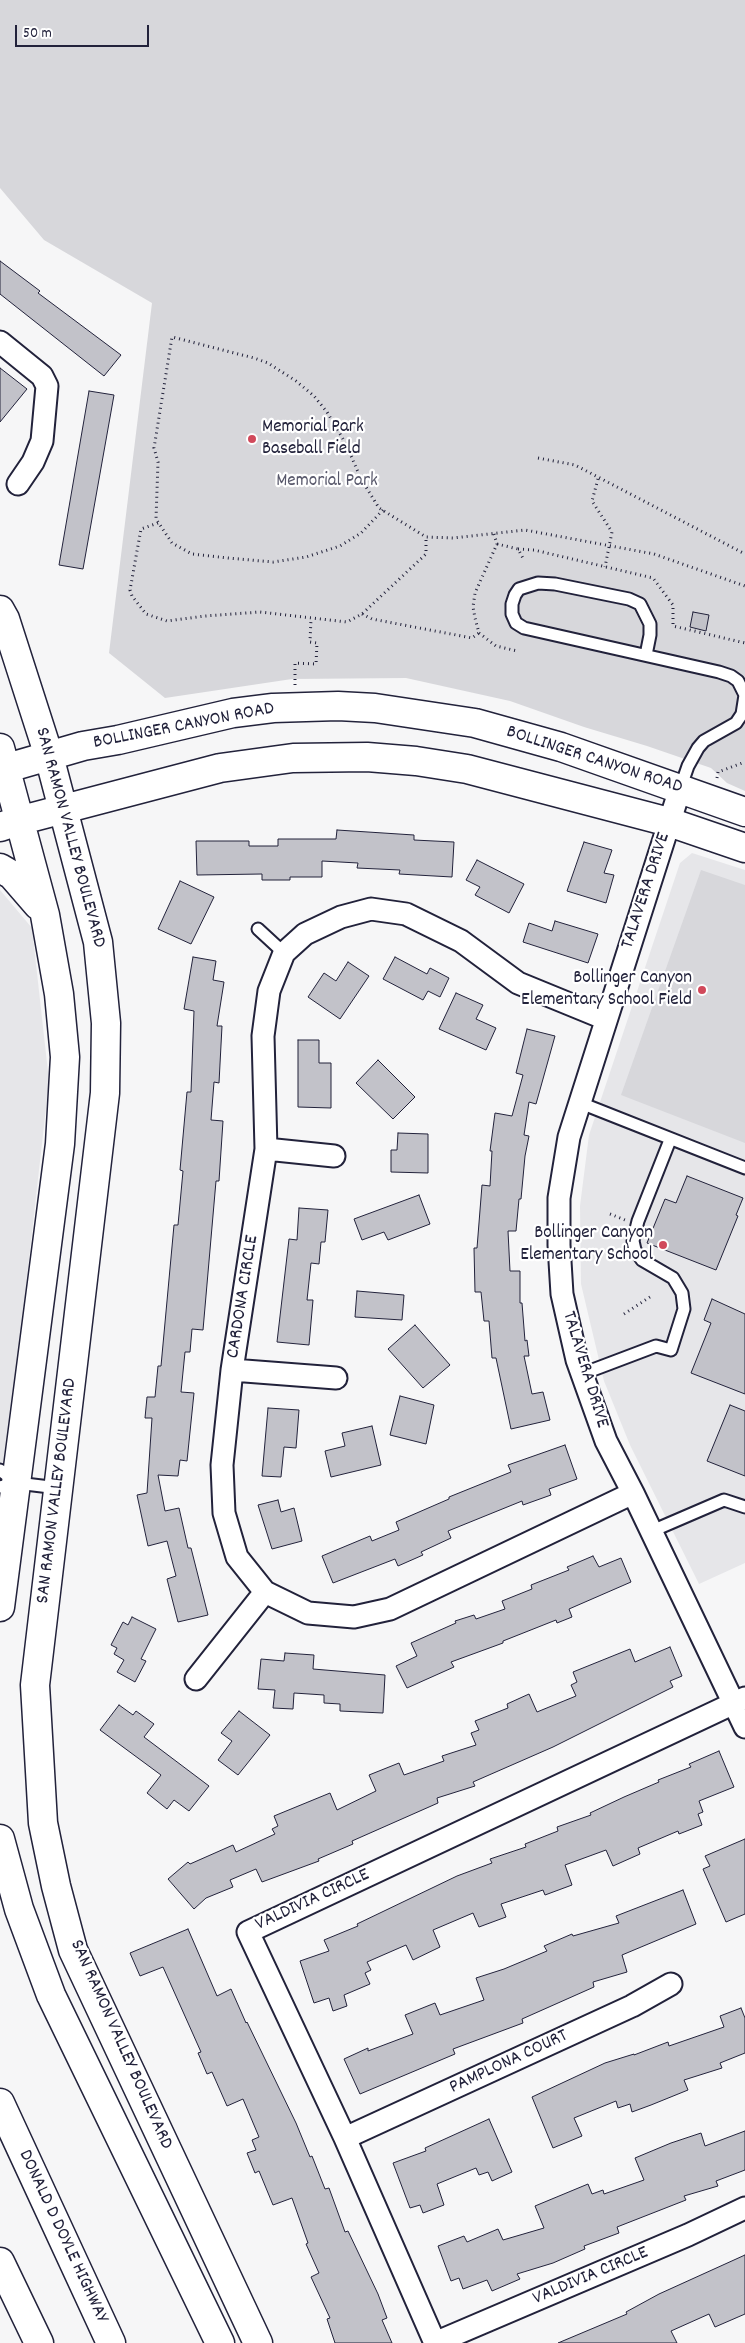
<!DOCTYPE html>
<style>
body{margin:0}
#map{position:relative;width:745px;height:2343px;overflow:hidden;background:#f6f6f7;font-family:Dekko,sans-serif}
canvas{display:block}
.scale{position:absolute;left:15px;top:25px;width:134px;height:22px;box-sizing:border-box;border:2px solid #22223b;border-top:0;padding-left:6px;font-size:15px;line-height:18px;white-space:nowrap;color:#22223b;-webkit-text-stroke:4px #fff;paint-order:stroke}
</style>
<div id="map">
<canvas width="745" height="2343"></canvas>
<div class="scale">50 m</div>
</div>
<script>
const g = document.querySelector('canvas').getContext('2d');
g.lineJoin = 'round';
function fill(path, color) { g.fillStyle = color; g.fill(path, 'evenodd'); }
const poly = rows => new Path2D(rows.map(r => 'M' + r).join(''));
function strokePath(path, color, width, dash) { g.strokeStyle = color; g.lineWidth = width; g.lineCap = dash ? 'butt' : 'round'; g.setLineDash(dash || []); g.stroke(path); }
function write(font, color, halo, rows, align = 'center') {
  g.font = font + ' Dekko,sans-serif'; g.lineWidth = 4.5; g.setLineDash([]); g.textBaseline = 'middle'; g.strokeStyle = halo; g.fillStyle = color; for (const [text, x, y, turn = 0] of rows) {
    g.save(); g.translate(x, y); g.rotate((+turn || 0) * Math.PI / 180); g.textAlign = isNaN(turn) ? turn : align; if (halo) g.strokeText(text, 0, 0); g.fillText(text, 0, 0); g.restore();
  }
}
const built = poly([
 [692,853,745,870,745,1563,699,1584,630,1445,604,1381,581,1284,580,1206,589,1135,680,863],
 [0,890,32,928,49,1081,27,1277,0,1544]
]);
const green = poly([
 [0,0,745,0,745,791,727,783,711,768,647,746,584,727,510,701,406,678,292,679,165,698,109,653,152,303,44,240,0,188],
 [701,870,745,885,745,1143,621,1095]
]);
const building = poly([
 [0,261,40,291,38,293,121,355,104,376,0,294,0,261],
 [0,368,27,389,0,422,0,368],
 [89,391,114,395,83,569,59,565,89,391],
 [693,612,709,615,706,631,690,627,693,612],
 [337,830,414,835,414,840,454,842,452,877,399,874,400,870,357,868,358,863,322,861,322,877,290,877,290,880,262,880,262,874,197,875,196,841,249,841,249,846,278,846,278,839,336,839,337,830],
 [584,842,612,850,604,873,614,875,606,903,567,891,584,842],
 [477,860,524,884,509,913,475,895,480,887,466,880,477,860],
 [180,881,214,897,191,944,158,929,180,881],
 [555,921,598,934,588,963,523,942,529,923,552,931,555,921],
 [193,957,216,961,213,980,224,982,217,1026,222,1026,219,1083,214,1082,211,1120,223,1121,219,1181,216,1181,203,1330,192,1329,190,1352,185,1352,181,1392,194,1393,187,1461,180,1460,178,1476,158,1475,165,1511,179,1508,188,1548,191,1548,208,1615,178,1622,167,1579,176,1576,167,1541,148,1546,137,1495,147,1493,152,1418,145,1418,147,1397,155,1397,158,1366,161,1366,174,1225,178,1225,183,1171,180,1170,187,1092,191,1092,194,1011,184,1009,193,957],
 [395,957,427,974,430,968,449,978,440,997,428,991,423,1000,383,979,395,957],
 [348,962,369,976,340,1019,308,997,324,973,336,981,348,962],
 [456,993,483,1005,476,1019,496,1028,486,1050,439,1029,456,993],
 [527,1029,555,1036,536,1104,529,1102,524,1135,529,1136,525,1156,521,1199,519,1199,516,1231,508,1231,510,1271,520,1271,520,1303,522,1303,525,1341,527,1340,529,1356,524,1356,532,1394,543,1392,550,1420,511,1429,496,1358,492,1358,489,1321,484,1321,481,1292,475,1292,474,1248,477,1248,482,1185,490,1186,492,1151,490,1151,495,1113,512,1116,523,1075,516,1073,527,1029],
 [298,1040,319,1040,319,1063,331,1063,331,1108,298,1107,298,1040],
 [378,1060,415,1097,393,1119,356,1083,378,1060],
 [398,1133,428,1134,428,1173,391,1172,391,1150,397,1150,398,1133],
 [687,1176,743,1198,736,1215,738,1216,716,1270,647,1243,665,1199,676,1203,687,1176],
 [419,1195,430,1224,388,1240,384,1232,362,1240,354,1219,419,1195],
 [299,1208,328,1210,325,1242,321,1242,319,1264,311,1263,307,1300,313,1300,309,1345,277,1342,289,1239,297,1240,299,1208],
 [357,1291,404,1295,402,1320,355,1317,357,1291],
 [712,1299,745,1314,745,1394,691,1373,711,1323,704,1320,712,1299],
 [415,1325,450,1365,423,1388,388,1349,415,1325],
 [400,1396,434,1405,426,1444,390,1435,400,1396],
 [730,1405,745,1411,745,1476,707,1461,730,1405],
 [268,1408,299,1410,296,1448,284,1447,281,1477,262,1476,268,1408],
 [372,1426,381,1465,331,1477,325,1451,345,1446,342,1433,372,1426],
 [565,1445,577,1479,549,1489,551,1495,523,1505,522,1501,448,1531,451,1538,421,1552,423,1555,398,1566,395,1559,333,1583,322,1556,370,1536,372,1541,399,1530,396,1522,449,1499,449,1497,511,1472,508,1465,565,1445],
 [278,1500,281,1512,294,1508,302,1541,272,1549,258,1505,278,1500],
 [593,1556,599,1567,621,1558,631,1582,569,1609,572,1617,557,1623,556,1620,503,1641,503,1643,451,1662,454,1667,407,1688,396,1666,417,1656,411,1643,456,1623,455,1621,474,1615,476,1619,505,1609,502,1601,532,1589,531,1585,569,1570,567,1567,593,1556],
 [132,1617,156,1629,141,1659,146,1661,135,1682,117,1672,124,1660,114,1654,117,1648,111,1645,123,1622,128,1625,132,1617],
 [670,1647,682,1676,670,1681,673,1687,553,1747,473,1782,475,1786,437,1798,438,1803,352,1841,353,1844,318,1859,319,1861,262,1882,256,1869,230,1880,233,1887,206,1898,194,1909,168,1879,188,1862,190,1864,233,1845,236,1852,275,1834,272,1829,278,1826,274,1816,330,1793,337,1810,376,1791,369,1775,399,1763,404,1775,444,1761,442,1756,476,1745,471,1733,479,1730,475,1721,508,1708,507,1704,529,1694,537,1712,576,1696,571,1685,577,1682,573,1672,630,1649,635,1662,670,1647],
 [285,1653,314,1655,313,1669,385,1675,383,1713,340,1711,340,1704,324,1703,324,1695,294,1693,293,1709,273,1708,275,1690,258,1689,261,1659,284,1661,285,1653],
 [119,1705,133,1715,136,1711,154,1724,144,1737,209,1786,189,1811,174,1800,167,1809,147,1793,161,1775,100,1730,119,1705],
 [239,1711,270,1735,238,1775,218,1760,232,1741,221,1733,239,1711],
 [719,1751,734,1787,699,1801,703,1812,698,1814,702,1825,679,1834,678,1831,638,1848,640,1854,613,1866,606,1850,565,1865,572,1885,545,1895,543,1890,501,1904,506,1917,479,1927,473,1913,433,1930,440,1947,413,1960,406,1945,367,1962,371,1970,365,1973,370,1984,344,1995,347,2006,333,2011,329,1998,314,2003,300,1961,329,1951,324,1940,358,1926,357,1924,457,1876,492,1863,490,1859,526,1847,525,1844,558,1831,557,1827,591,1815,590,1813,624,1797,659,1782,658,1780,691,1767,689,1764,719,1751],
 [745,1839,745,1914,726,1922,703,1869,710,1866,705,1856,745,1839],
 [683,1890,696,1924,622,1955,627,1972,593,1982,594,1987,522,2019,523,2023,453,2049,455,2054,360,2094,344,2059,368,2048,368,2051,413,2034,405,2015,435,2003,440,2015,484,2000,476,1978,504,1969,547,1951,544,1946,572,1934,573,1936,619,1923,616,1916,683,1890],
 [188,1929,217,1996,231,1989,246,2023,247,2022,296,2123,310,2157,312,2156,325,2189,329,2188,345,2232,348,2231,378,2294,387,2318,382,2320,392,2343,335,2343,327,2319,330,2318,311,2277,319,2273,306,2244,308,2243,292,2198,273,2205,259,2171,255,2173,247,2153,256,2150,252,2140,259,2137,243,2099,227,2106,212,2072,207,2074,198,2053,201,2052,163,1967,140,1976,130,1953,188,1929],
 [741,2008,745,2018,745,2053,720,2063,722,2068,684,2080,688,2090,651,2105,632,2112,630,2104,618,2108,616,2101,574,2118,582,2136,553,2148,532,2097,605,2063,634,2054,634,2055,668,2042,669,2046,724,2027,720,2016,741,2008],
 [489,2119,512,2172,492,2181,488,2172,479,2175,476,2168,437,2184,444,2205,423,2213,420,2205,410,2208,393,2163,426,2151,425,2148,489,2119],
 [745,2131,745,2170,716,2181,718,2186,684,2196,686,2200,617,2227,619,2233,584,2246,585,2249,553,2263,517,2274,520,2279,492,2291,487,2280,463,2289,459,2278,451,2281,438,2246,464,2236,467,2242,498,2229,503,2240,544,2228,535,2206,588,2184,592,2194,603,2190,604,2194,644,2180,635,2158,671,2143,701,2133,705,2146,745,2131],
 [745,2255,745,2314,715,2327,709,2314,671,2331,677,2343,558,2343,627,2314,626,2312,659,2294,745,2255]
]);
const path = poly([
 [538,458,575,465,745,554],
 [598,479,592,501,612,532,605,567],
 [383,510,361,533,340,546,306,557,273,562,228,558,192,554,172,543,156,519,158,462,154,448,172,337,254,358,268,363,296,381,314,396,327,412,346,444,361,479,379,508,426,537,453,538,525,530,654,554,745,586],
 [158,523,141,529,130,590,132,596,146,614,167,621,205,616,260,612,347,622,362,614,426,554,426,537],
 [494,534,497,544,475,593,473,607,475,618,479,633,496,646,517,651],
 [497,544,518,549,524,560],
 [518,549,534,550,653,578,673,605,673,626,745,643],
 [362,614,372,619,472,638,479,633],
 [295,685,295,663,316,664,317,643,310,642,311,619],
 [717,778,718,772,745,762],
 [610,1214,625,1220],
 [624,1314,650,1297]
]);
const lane = poly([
 [646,655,650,635,650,624,640,604,629,599,555,584,538,583,519,589,515,595,512,604,512,614,516,623,524,628,719,672,731,676,738,681,745,695,742,714,736,723,704,741,698,748,688,766,680,789],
 [258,929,284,953],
 [578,1102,745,1168],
 [582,1374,656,1346,671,1350,684,1309,682,1293,673,1278,642,1260,635,1250,633,1241,638,1221,670,1140],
 [0,1470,16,1482],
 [0,1487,17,1483,58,1488],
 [652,1531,724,1500,745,1507]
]);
const street = poly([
 [0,342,42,376,47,386,42,441,33,462,18,484],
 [680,789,569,1137,559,1198,559,1245,562,1294,577,1360,606,1441,633,1493,745,1727],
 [606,1019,518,983,461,941,406,914,371,909,341,917,305,934,284,953,269,991,263,1036,266,1149,232,1370,222,1465,224,1513,237,1557,265,1592,308,1613,354,1617,390,1609,633,1493],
 [266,1149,334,1156],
 [232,1370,336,1378],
 [196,1679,265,1592],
 [345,2138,632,2006,671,1984],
 [435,2343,345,2138,248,1932,745,1698],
 [435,2343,688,2235,745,2208]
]);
const secondary = poly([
 [0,610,5,619,49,756,98,942,106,1023,105,1093,35,1685,43,1823,56,1886,73,1950,258,2343],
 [0,748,45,915,59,994,65,1057,60,1144,0,1607],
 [0,770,83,746,118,740,233,713,273,708,338,706,375,708,475,723,561,747,745,812],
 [0,827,18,821,220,768,293,758,367,757,416,761,467,769,669,822,745,848],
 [0,868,12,875,38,905],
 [0,1839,19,1909,51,1995,220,2343]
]);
const highway = poly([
 [0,2103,111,2343],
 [0,2262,39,2343]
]);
const markers = [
 [252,439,5,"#d1495b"],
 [702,990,5,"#d1495b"],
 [663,1245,5,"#d1495b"]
];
const poiNames = [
 ["Memorial Park",262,428,"left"],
 ["Baseball Field",262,450,"left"],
 ["Bollinger Canyon",692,979],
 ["Elementary School Field",692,1001],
 ["Bollinger Canyon",653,1234],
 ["Elementary School",653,1256]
];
const parkNames = [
 ["Memorial Park",327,482]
];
const streetNames = [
 ["BOLLINGER CANYON ROAD",184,727,-11],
 ["BOLLINGER CANYON ROAD",594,761,18],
 ["SAN RAMON VALLEY BOULEVARD",69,838,75],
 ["TALAVERA DRIVE",647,891,-72],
 ["CARDONA CIRCLE",244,1297,-81],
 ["TALAVERA DRIVE",584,1370,73],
 ["SAN RAMON VALLEY BOULEVARD",58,1491,-83],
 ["VALDIVIA CIRCLE",313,1901,-25],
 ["SAN RAMON VALLEY BOULEVARD",120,2045,66],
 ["PAMPLONA COURT",509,2063,-25],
 ["DONALD D DOYLE HIGHWAY",62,2237,65],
 ["VALDIVIA CIRCLE",591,2277,-23]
];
fill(built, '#e6e6e9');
fill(green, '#d7d7db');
fill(building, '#c2c2c9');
strokePath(building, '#22223b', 1);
strokePath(lane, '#22223b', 15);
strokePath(street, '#22223b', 25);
strokePath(secondary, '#22223b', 31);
strokePath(highway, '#22223b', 31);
strokePath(path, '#22223b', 3, [1, 4]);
strokePath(lane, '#fff', 11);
strokePath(street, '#fff', 21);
strokePath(secondary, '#fff', 28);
strokePath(highway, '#fff', 28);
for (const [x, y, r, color] of markers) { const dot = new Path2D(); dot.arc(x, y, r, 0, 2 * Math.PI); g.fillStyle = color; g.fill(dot); strokePath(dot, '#fff', 2); }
write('19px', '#22223b', '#fff', poiNames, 'right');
write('19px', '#58586b', '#fff', parkNames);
write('19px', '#22223b', '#fff', streetNames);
</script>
